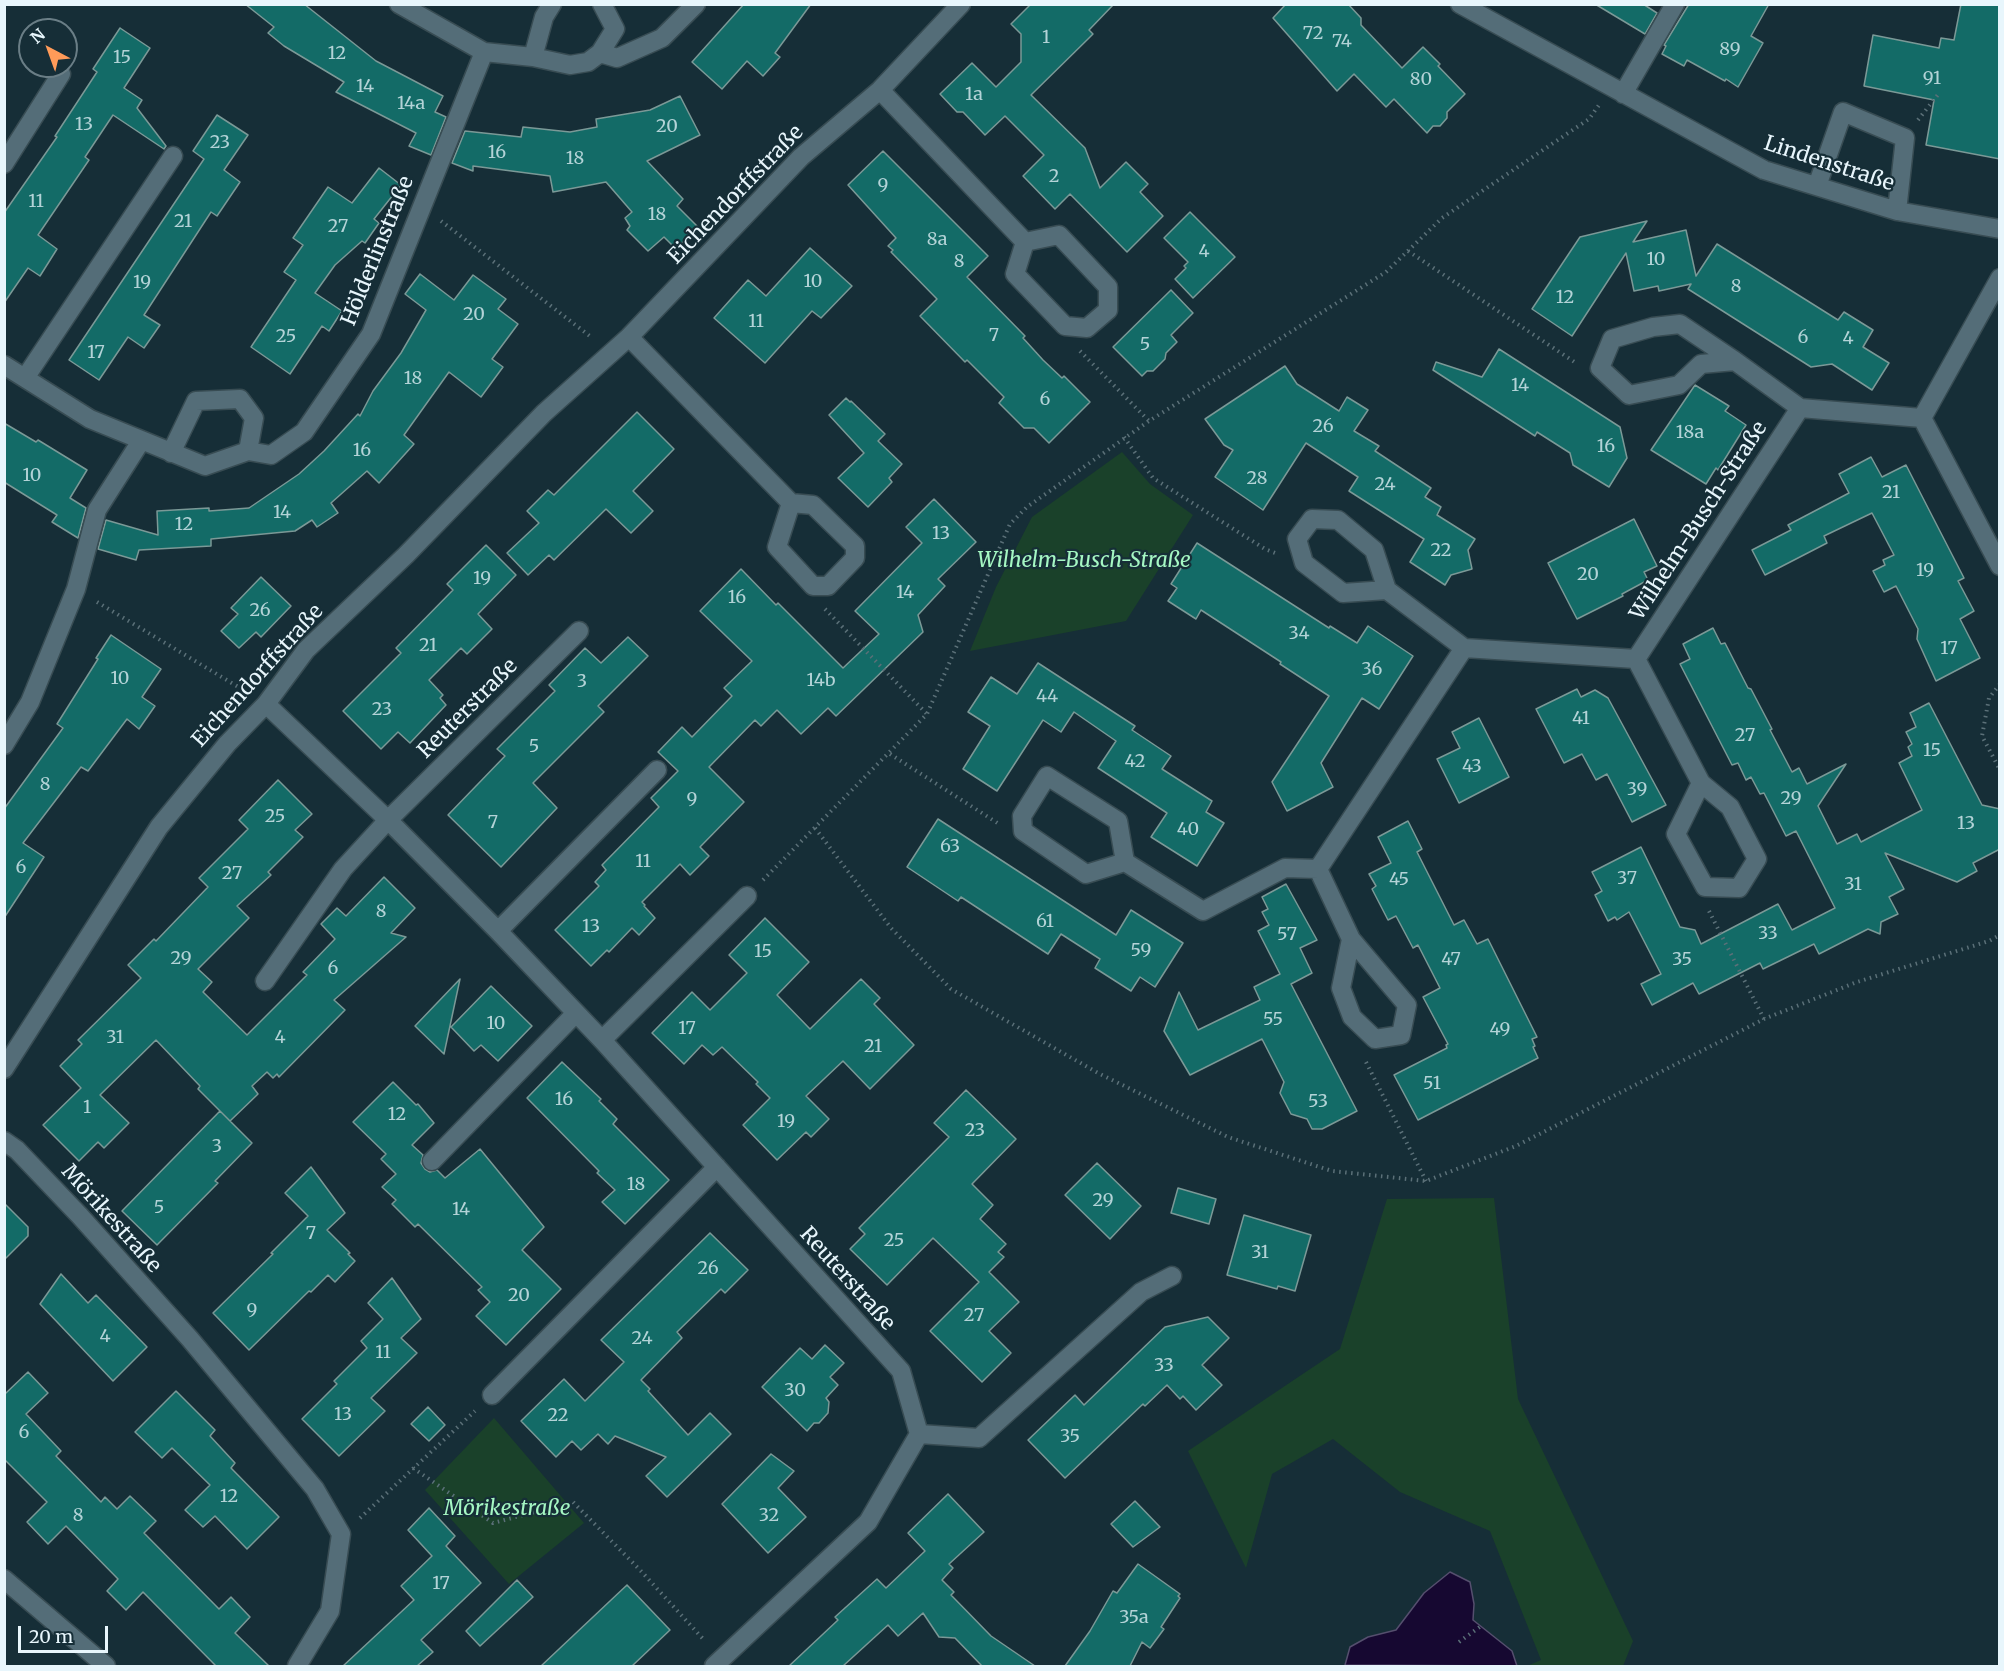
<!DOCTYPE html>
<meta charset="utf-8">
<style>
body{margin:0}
#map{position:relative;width:2004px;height:1671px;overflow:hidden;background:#162e37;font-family:Merriweather,serif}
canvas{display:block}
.frame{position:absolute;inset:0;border:6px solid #e8f6fc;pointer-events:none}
.north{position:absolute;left:18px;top:18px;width:60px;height:60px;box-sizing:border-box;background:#162e37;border:2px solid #6a7e86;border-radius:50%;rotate:319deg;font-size:16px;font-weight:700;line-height:24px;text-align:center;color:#e8f6fc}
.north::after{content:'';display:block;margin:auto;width:21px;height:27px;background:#ff9b59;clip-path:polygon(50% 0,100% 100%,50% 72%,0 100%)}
.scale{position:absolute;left:18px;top:1626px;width:90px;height:27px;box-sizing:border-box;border:3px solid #e8f6fc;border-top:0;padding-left:8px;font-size:18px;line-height:21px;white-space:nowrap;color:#e8f6fc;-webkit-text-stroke:4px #162e37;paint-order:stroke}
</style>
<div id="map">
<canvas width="2004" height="1671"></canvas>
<div class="frame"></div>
<div class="north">N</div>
<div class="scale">20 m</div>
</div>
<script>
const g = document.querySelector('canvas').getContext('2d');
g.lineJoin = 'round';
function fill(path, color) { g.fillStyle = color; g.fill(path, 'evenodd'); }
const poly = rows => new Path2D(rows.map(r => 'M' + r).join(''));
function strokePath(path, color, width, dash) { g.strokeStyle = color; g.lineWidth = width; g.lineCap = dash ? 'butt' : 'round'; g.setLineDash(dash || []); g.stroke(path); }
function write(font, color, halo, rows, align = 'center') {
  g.font = font + ' Merriweather,serif'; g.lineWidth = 4.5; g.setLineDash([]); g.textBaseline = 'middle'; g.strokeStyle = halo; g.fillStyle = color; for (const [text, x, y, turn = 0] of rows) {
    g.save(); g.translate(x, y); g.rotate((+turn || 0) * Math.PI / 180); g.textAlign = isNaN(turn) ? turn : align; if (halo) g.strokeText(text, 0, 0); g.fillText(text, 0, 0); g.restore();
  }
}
const green = poly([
 [1122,452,1150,484,1193,515,1126,621,970,651,996,587,1032,517],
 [1494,1198,1518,1399,1633,1641,1623,1666,1527,1666,1541,1660,1490,1531,1400,1492,1333,1439,1272,1474,1246,1568,1188,1451,1340,1349,1387,1199],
 [494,1418,584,1523,509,1584,425,1490]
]);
const water = poly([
 [1450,1572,1470,1582,1474,1604,1473,1620,1512,1651,1517,1666,1345,1665,1350,1647,1368,1637,1396,1630,1424,1593,1450,1572]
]);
const building = poly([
 [245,4,304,4,376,61,443,96,435,112,446,117,431,155,409,146,416,133,336,92,344,82,284,46,268,33,274,27,245,4],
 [744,4,811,4,775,53,780,57,763,76,747,61,722,89,692,62,744,4],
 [1031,4,1114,4,1089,30,1093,34,1089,38,1031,95,1085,148,1100,188,1126,162,1148,184,1140,192,1163,216,1127,252,1070,194,1055,209,1023,176,1044,155,1005,116,985,135,963,112,957,112,940,94,972,63,996,87,1021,62,1021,34,1011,24,1031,4],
 [1286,4,1348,4,1361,18,1361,25,1402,68,1423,47,1440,64,1438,66,1465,94,1447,112,1447,118,1440,126,1433,126,1427,133,1394,99,1386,107,1354,74,1337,91,1273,18,1286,4],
 [1595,4,1643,4,1657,13,1645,34,1595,4],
 [1689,4,1769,4,1751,36,1763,43,1738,87,1726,79,1725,81,1687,60,1684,66,1662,54,1666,46,1664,45,1689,4],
 [1961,4,2000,4,2000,159,1926,145,1934,100,1864,86,1873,35,1939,48,1941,38,1954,40,1961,4],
 [120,28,150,48,124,88,142,100,137,108,166,146,164,149,113,115,85,157,89,160,38,235,57,249,40,276,28,268,4,303,4,213,57,137,55,136,97,72,93,69,120,28],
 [680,96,700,135,647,161,683,199,677,206,698,227,676,249,664,237,648,251,627,230,630,226,625,218,632,212,606,182,553,192,550,176,473,166,473,171,452,163,465,131,521,137,523,127,570,132,597,127,596,119,650,110,680,96],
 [217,115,248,135,224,170,240,182,217,216,211,212,144,315,160,325,144,348,128,337,99,380,69,360,204,159,193,151,217,115],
 [883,151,988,256,967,277,1025,336,1023,338,1043,360,1062,378,1064,376,1090,402,1049,443,1034,428,1024,428,999,403,1004,397,967,360,965,362,920,316,937,299,891,252,893,250,888,246,896,238,848,185,883,151],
 [379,168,401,185,374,219,379,223,365,243,362,241,335,265,315,293,342,311,329,331,322,326,290,374,251,347,296,280,284,272,303,245,293,238,328,187,352,203,379,168],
 [1190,212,1235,257,1193,298,1175,279,1186,268,1184,266,1188,262,1164,238,1190,212],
 [1647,221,1633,242,1686,230,1696,276,1717,244,1838,320,1844,312,1873,330,1863,347,1889,363,1872,390,1832,364,1811,367,1688,289,1691,284,1659,291,1658,286,1634,291,1626,253,1572,336,1532,309,1580,237,1647,221],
 [810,248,852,286,821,318,812,311,765,363,714,318,748,280,766,296,810,248],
 [420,274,454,300,473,275,506,299,498,309,518,324,492,359,503,367,481,397,449,372,404,435,414,444,379,483,367,471,331,503,338,513,317,527,312,520,295,531,211,539,211,546,139,550,136,560,98,549,106,520,158,535,157,511,209,508,209,511,249,508,299,474,324,451,358,414,360,416,373,391,401,353,426,310,405,294,420,274],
 [1171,290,1193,313,1171,335,1177,342,1166,353,1165,359,1153,371,1147,371,1142,376,1113,347,1171,290],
 [1499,349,1620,427,1627,458,1609,487,1573,465,1570,453,1537,432,1535,436,1433,370,1436,362,1482,377,1499,349],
 [1285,366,1297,384,1339,411,1347,397,1368,410,1354,431,1379,446,1375,451,1431,488,1425,497,1441,507,1437,515,1475,539,1468,550,1472,569,1451,575,1445,585,1410,562,1424,539,1349,491,1358,477,1306,443,1263,510,1215,477,1233,450,1224,445,1205,419,1285,366],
 [1695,385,1729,406,1725,411,1746,425,1718,470,1716,468,1706,484,1651,450,1695,385],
 [846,398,850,402,851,401,885,434,878,441,902,464,889,478,892,482,868,507,838,478,864,453,829,415,846,398],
 [637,412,674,449,633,491,653,511,631,533,606,509,554,560,549,555,528,575,507,553,539,523,527,511,548,490,554,495,637,412],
 [4,423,36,442,38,440,87,470,70,498,86,508,78,538,52,522,57,515,4,482,4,423],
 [1871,457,1882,477,1906,465,1964,578,1958,581,1974,611,1960,619,1980,658,1936,681,1917,639,1918,629,1896,586,1884,592,1873,571,1885,565,1883,560,1894,555,1872,513,1824,536,1827,543,1765,575,1752,550,1791,530,1788,525,1849,493,1839,474,1871,457],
 [934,499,976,542,938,579,945,586,918,615,923,632,836,716,828,708,801,734,777,710,761,726,755,720,709,767,744,802,700,847,709,856,690,875,680,864,642,902,645,905,644,906,655,918,639,935,632,928,609,952,607,950,591,966,555,930,599,886,595,882,606,870,602,865,659,807,651,798,678,771,658,752,682,727,692,737,732,696,724,688,752,661,700,611,741,569,776,605,778,603,843,668,879,634,855,611,922,543,906,527,934,499],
 [1634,519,1657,566,1644,572,1648,580,1622,594,1623,596,1577,619,1548,563,1634,519],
 [1197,543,1329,628,1330,626,1357,643,1368,626,1413,656,1379,709,1362,698,1321,763,1333,787,1287,811,1272,782,1329,696,1280,664,1281,662,1201,610,1196,619,1168,601,1177,588,1171,584,1197,543],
 [486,545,516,575,478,614,492,629,467,654,461,648,429,680,443,695,440,698,446,705,410,743,398,732,381,749,343,711,401,653,396,648,453,590,447,584,486,545],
 [261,577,291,606,261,637,256,632,239,648,221,631,238,614,231,608,261,577],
 [1713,628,1721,644,1725,643,1748,688,1751,689,1772,729,1770,730,1792,772,1799,768,1807,784,1846,764,1818,806,1837,844,1857,834,1861,842,1922,810,1899,763,1912,756,1908,747,1912,744,1906,732,1916,727,1910,713,1929,703,1982,805,2000,809,2000,849,1973,863,1977,871,1957,882,1885,853,1904,889,1889,897,1898,914,1881,922,1880,934,1868,929,1819,954,1814,944,1763,969,1760,963,1699,994,1693,983,1652,1005,1641,984,1661,974,1629,912,1617,920,1615,917,1608,921,1595,895,1602,891,1592,872,1641,847,1680,927,1695,930,1701,944,1778,904,1792,930,1835,908,1796,831,1786,836,1764,793,1760,794,1751,777,1746,780,1738,763,1732,765,1680,664,1690,659,1683,644,1713,628],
 [111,635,161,669,142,697,155,706,139,729,127,719,88,771,81,767,23,843,44,857,4,918,4,809,63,728,57,724,98,659,96,658,111,635],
 [628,637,648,656,598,706,604,712,533,783,557,808,501,867,448,815,505,756,497,749,555,691,549,685,585,648,601,663,628,637],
 [1038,663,1135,726,1132,730,1171,756,1162,769,1212,801,1206,812,1224,823,1197,866,1151,837,1167,813,1098,768,1116,741,1074,712,1061,732,1043,720,997,791,963,769,990,726,968,712,991,677,1017,694,1038,663],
 [1577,689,1581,697,1595,690,1608,698,1666,805,1632,822,1607,774,1596,780,1582,754,1564,763,1536,709,1577,689],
 [1479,718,1509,777,1459,803,1437,759,1460,748,1452,732,1479,718],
 [278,780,312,814,295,830,303,837,268,872,271,875,237,906,249,918,198,969,212,982,203,992,247,1035,307,975,303,972,335,939,321,924,337,908,346,916,384,877,415,908,391,933,406,937,334,1000,345,1010,279,1077,277,1074,273,1078,267,1072,252,1086,258,1094,230,1121,198,1089,200,1086,156,1040,100,1095,129,1123,104,1148,98,1142,79,1161,43,1125,81,1088,60,1066,82,1044,78,1040,141,978,128,965,154,939,156,941,208,887,199,878,248,829,239,820,278,780],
 [938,819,1116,935,1131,910,1183,943,1155,987,1140,977,1131,991,1095,968,1100,959,1061,934,1048,954,961,897,958,901,907,867,938,819],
 [1408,821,1422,849,1417,852,1454,925,1464,920,1477,944,1488,939,1537,1037,1532,1039,1535,1046,1533,1047,1538,1058,1418,1120,1394,1075,1447,1048,1446,1045,1448,1044,1423,997,1440,988,1418,945,1413,948,1396,916,1388,920,1372,889,1376,886,1369,874,1391,863,1378,837,1408,821],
 [1286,884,1317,940,1300,948,1312,973,1291,984,1357,1111,1322,1129,1312,1129,1307,1119,1291,1114,1280,1093,1284,1082,1262,1039,1190,1075,1164,1031,1179,992,1198,1030,1260,1000,1254,987,1280,974,1258,931,1269,925,1262,912,1268,909,1262,897,1286,884],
 [765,918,809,962,777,995,810,1029,861,979,880,998,874,1004,914,1045,870,1089,843,1061,806,1096,829,1119,811,1137,806,1132,777,1160,743,1125,770,1098,756,1084,758,1082,722,1047,713,1055,702,1045,684,1064,652,1033,692,992,710,1010,747,973,729,955,765,918],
 [460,979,444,1054,415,1026,460,979],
 [491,986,532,1026,498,1061,481,1045,474,1051,451,1027,491,986],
 [562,1062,601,1099,599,1101,617,1119,613,1124,669,1180,625,1224,602,1202,615,1190,597,1173,599,1171,527,1098,562,1062],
 [393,1082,416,1105,418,1104,434,1123,412,1145,423,1155,421,1163,425,1169,430,1172,437,1170,445,1178,480,1149,544,1227,522,1250,561,1289,506,1345,476,1316,490,1302,478,1290,482,1287,418,1224,415,1227,392,1204,396,1200,382,1187,396,1174,381,1159,386,1154,353,1122,393,1082],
 [966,1090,1016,1139,972,1184,993,1205,980,1219,1006,1244,998,1252,1004,1257,989,1272,1019,1302,989,1331,1011,1353,982,1382,930,1331,979,1282,933,1238,887,1285,850,1249,865,1234,859,1228,949,1137,934,1123,966,1090],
 [220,1111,252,1143,215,1181,218,1183,157,1245,122,1211,220,1111],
 [1097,1163,1141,1206,1110,1239,1065,1195,1097,1163],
 [311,1167,345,1213,327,1230,350,1253,348,1254,355,1261,335,1282,328,1275,311,1292,309,1291,249,1350,213,1313,273,1254,271,1253,308,1216,285,1193,311,1167],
 [1178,1188,1216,1199,1209,1224,1171,1213,1178,1188],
 [4,1203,28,1227,28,1236,4,1260,4,1203],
 [1244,1215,1311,1235,1295,1291,1278,1286,1277,1289,1227,1275,1244,1215],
 [710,1233,748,1270,725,1293,721,1289,677,1332,682,1338,641,1380,650,1389,648,1391,688,1435,710,1413,731,1434,667,1497,646,1476,666,1457,615,1436,608,1444,598,1434,581,1450,572,1441,556,1457,521,1421,564,1379,585,1401,624,1362,601,1340,710,1233],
 [61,1274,88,1303,96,1295,147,1347,113,1381,40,1304,61,1274],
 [392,1278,421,1319,401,1338,417,1353,371,1398,385,1411,339,1456,302,1419,337,1384,334,1381,367,1348,361,1341,383,1319,368,1303,392,1278],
 [1208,1317,1229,1338,1202,1365,1222,1385,1196,1410,1183,1396,1180,1399,1167,1385,1145,1406,1143,1404,1065,1478,1028,1440,1075,1395,1084,1405,1165,1327,1208,1317],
 [825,1345,844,1363,830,1377,838,1385,826,1398,829,1402,828,1413,819,1423,814,1423,807,1431,762,1387,800,1348,812,1359,825,1345],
 [28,1372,48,1393,26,1414,61,1451,56,1456,101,1502,105,1497,117,1509,130,1496,156,1521,144,1533,219,1609,231,1597,250,1617,235,1633,269,1666,216,1666,143,1592,126,1610,107,1591,118,1579,66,1526,48,1544,27,1522,47,1502,4,1459,4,1391,6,1393,28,1372],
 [176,1391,215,1430,210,1436,235,1463,231,1468,279,1517,247,1549,215,1516,203,1527,185,1510,210,1485,172,1448,162,1458,135,1432,176,1391],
 [428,1407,445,1425,429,1441,411,1424,428,1407],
 [771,1454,794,1471,778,1488,806,1517,768,1553,722,1504,771,1454],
 [948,1494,984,1532,949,1564,953,1568,942,1580,954,1592,951,1595,991,1636,1035,1666,982,1666,955,1638,939,1637,923,1613,898,1636,888,1625,843,1666,789,1666,838,1620,835,1617,877,1579,886,1588,925,1551,908,1533,948,1494],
 [1135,1501,1160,1527,1133,1547,1111,1524,1135,1501],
 [429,1508,455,1536,446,1546,481,1583,421,1640,433,1652,417,1666,343,1666,414,1600,401,1586,432,1556,408,1530,429,1508],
 [1138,1564,1180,1594,1178,1596,1180,1598,1161,1627,1164,1629,1150,1648,1142,1642,1130,1666,1065,1666,1090,1631,1113,1591,1117,1593,1138,1564],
 [517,1580,533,1597,480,1646,466,1631,517,1580],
 [627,1585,670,1630,632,1666,541,1666,627,1585]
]);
const path = poly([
 [1918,120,1940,92],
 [441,221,591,337],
 [1408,251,1576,363],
 [1080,351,1149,421],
 [1124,437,1153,478,1265,549,1275,553],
 [97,602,245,691],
 [825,609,927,714],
 [2000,684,1989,698,1982,736,2000,770],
 [890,754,999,824],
 [815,828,891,928,951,989,1098,1073,1228,1137,1332,1171,1426,1181,1516,1146,1764,1019,1857,982,1989,941,2000,935],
 [763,880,927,714,1010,524,1027,507,1149,421,1386,272,1442,218,1589,119,1599,105],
 [1709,911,1764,1019],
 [1366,1062,1426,1181],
 [413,1468,493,1523,573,1502,640,1570,705,1641],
 [360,1518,475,1411],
 [1459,1642,1481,1626]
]);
const minor = poly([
 [399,4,484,52,533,57,570,65,588,62,600,53,615,29,602,4],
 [1460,4,1764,170,1897,211,2000,229],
 [600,53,617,58,662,38,696,4],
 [533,57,544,17,552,4],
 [880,90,1025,242],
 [1623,94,1675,4],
 [4,164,61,74],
 [1817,186,1843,112,1905,138,1897,211],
 [1059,235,1108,287,1108,310,1087,328,1065,326,1015,274,1025,242,1059,235],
 [629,337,791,503,813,505,855,546,855,558,828,586,813,586,777,547,791,503],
 [1735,361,1680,324,1653,327,1612,339,1600,368,1629,395,1679,385,1701,364,1735,361,1800,408],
 [4,365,90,419,205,466,248,451,271,455,304,432,371,334,484,52],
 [25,378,173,156],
 [1922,418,2000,566],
 [171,453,196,401,240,399,254,418,248,451],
 [1387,590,1343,593,1304,563,1297,539,1312,519,1338,520,1374,550,1387,590,1464,648],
 [1636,659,1701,783,1730,807,1757,859,1739,888,1705,887,1676,834,1701,783],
 [266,704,388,820,498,931,602,1040,901,1371,919,1434],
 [4,745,30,702,76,589,97,510,141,441],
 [1125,862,1118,821,1047,776,1022,816,1023,831,1086,874,1125,862,1203,911,1285,868,1318,869,1464,648,1636,659,1800,408,1922,418,2000,278],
 [1318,869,1351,939,1341,988,1352,1017,1375,1039,1401,1035,1407,1005,1351,939],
 [498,931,657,770],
 [265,981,343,869,388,820,579,631],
 [602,1040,747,896],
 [4,1069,159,827,227,744,266,704,306,650,406,555,544,413,629,337,801,157,880,90,961,4],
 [4,1141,17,1150,80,1216,190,1339,315,1489,341,1534,330,1611,297,1666],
 [432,1161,576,1013],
 [492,1395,717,1167],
 [4,1579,106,1666],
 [714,1666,868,1522,919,1434,979,1438,1141,1292,1172,1276]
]);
const numberNames = [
 ["72",1313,34],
 ["1",1046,38],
 ["74",1342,42],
 ["89",1730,50],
 ["12",337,54],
 ["15",122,58],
 ["91",1932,79],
 ["80",1421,80],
 ["14",365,87],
 ["1a",974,95],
 ["14a",411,104],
 ["13",84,125],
 ["20",667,127],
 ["23",220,143],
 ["16",497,153],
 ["18",575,159],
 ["2",1054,177],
 ["9",883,186],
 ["11",36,202],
 ["18",657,215],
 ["21",183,222],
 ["27",338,227],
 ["8a",937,240],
 ["4",1204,252],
 ["10",1656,260],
 ["8",959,262],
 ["10",813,282],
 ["19",142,283],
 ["8",1736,287],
 ["12",1565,298],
 ["20",474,315],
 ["11",756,322],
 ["7",994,336],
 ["25",286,337],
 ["6",1803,338],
 ["4",1848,339],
 ["5",1145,345],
 ["17",96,353],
 ["18",413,379],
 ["14",1520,386],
 ["6",1045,400],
 ["26",1323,427],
 ["18a",1690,433],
 ["16",1606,447],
 ["16",362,451],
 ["10",32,476],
 ["28",1257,479],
 ["24",1385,485],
 ["21",1891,493],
 ["14",282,513],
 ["12",184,525],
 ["13",941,534],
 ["22",1441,551],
 ["19",1925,571],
 ["20",1588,575],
 ["19",482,579],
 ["14",905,593],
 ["16",737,598],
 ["26",260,611],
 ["34",1299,634],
 ["21",428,646],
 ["17",1949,649],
 ["36",1372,670],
 ["10",120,679],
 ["14b",821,681],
 ["3",582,682],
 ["44",1047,697],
 ["23",382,710],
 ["41",1581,719],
 ["27",1745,736],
 ["5",534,747],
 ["15",1932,751],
 ["42",1135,762],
 ["43",1472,767],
 ["8",45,785],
 ["39",1637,790],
 ["29",1791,799],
 ["9",692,800],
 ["25",275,817],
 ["7",493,823],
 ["13",1966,824],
 ["40",1188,830],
 ["63",950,847],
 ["11",643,862],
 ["6",21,868],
 ["27",232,874],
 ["37",1627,879],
 ["45",1399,880],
 ["31",1853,885],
 ["8",381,912],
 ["61",1045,922],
 ["13",591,927],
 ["33",1768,934],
 ["57",1287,935],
 ["59",1141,951],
 ["15",763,952],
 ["29",181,959],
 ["47",1451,960],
 ["35",1682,960],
 ["6",333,969],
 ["55",1273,1020],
 ["10",496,1024],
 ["17",687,1029],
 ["49",1500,1030],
 ["31",115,1038],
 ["4",280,1038],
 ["21",873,1047],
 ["51",1432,1084],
 ["16",564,1100],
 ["53",1318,1102],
 ["1",87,1108],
 ["12",397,1115],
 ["19",786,1122],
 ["23",975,1131],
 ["3",217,1147],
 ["18",636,1185],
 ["29",1103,1201],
 ["5",159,1208],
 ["14",461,1210],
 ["7",311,1234],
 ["25",894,1241],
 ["31",1260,1253],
 ["26",708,1269],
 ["20",519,1296],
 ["9",252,1311],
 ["27",974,1316],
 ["4",105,1337],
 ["24",642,1339],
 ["11",383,1353],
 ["33",1164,1366],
 ["30",795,1391],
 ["13",343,1415],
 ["22",558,1416],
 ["6",24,1433],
 ["35",1070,1437],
 ["12",229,1497],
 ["8",78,1516],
 ["32",769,1516],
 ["17",441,1584],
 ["35a",1134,1618]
];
const streetNames = [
 ["Lindenstraße",1829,164,18],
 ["Eichendorffstraße",736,195,-46],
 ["Hölderlinstraße",378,251,-68],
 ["Wilhelm-Busch-Straße",1699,521,-57],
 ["Eichendorffstraße",258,676,-48],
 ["Reuterstraße",468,709,-45],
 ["Mörikestraße",111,1219,48],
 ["Reuterstraße",847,1279,48]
];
const parkNames = [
 ["Wilhelm-Busch-Straße",1084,561],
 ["Mörikestraße",507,1509]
];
fill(green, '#1a412a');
fill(water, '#160831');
strokePath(water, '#554f6e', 1.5);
fill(building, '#136b67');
strokePath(building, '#7b9997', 1.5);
strokePath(minor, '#384c53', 21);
strokePath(path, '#5b7078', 4, [1.5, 4.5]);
strokePath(minor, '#546d78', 18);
write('18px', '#b3d3d7', null, numberNames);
write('21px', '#e8f6fc', '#162e37', streetNames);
write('italic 21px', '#a5f7c3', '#162e37', parkNames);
</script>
